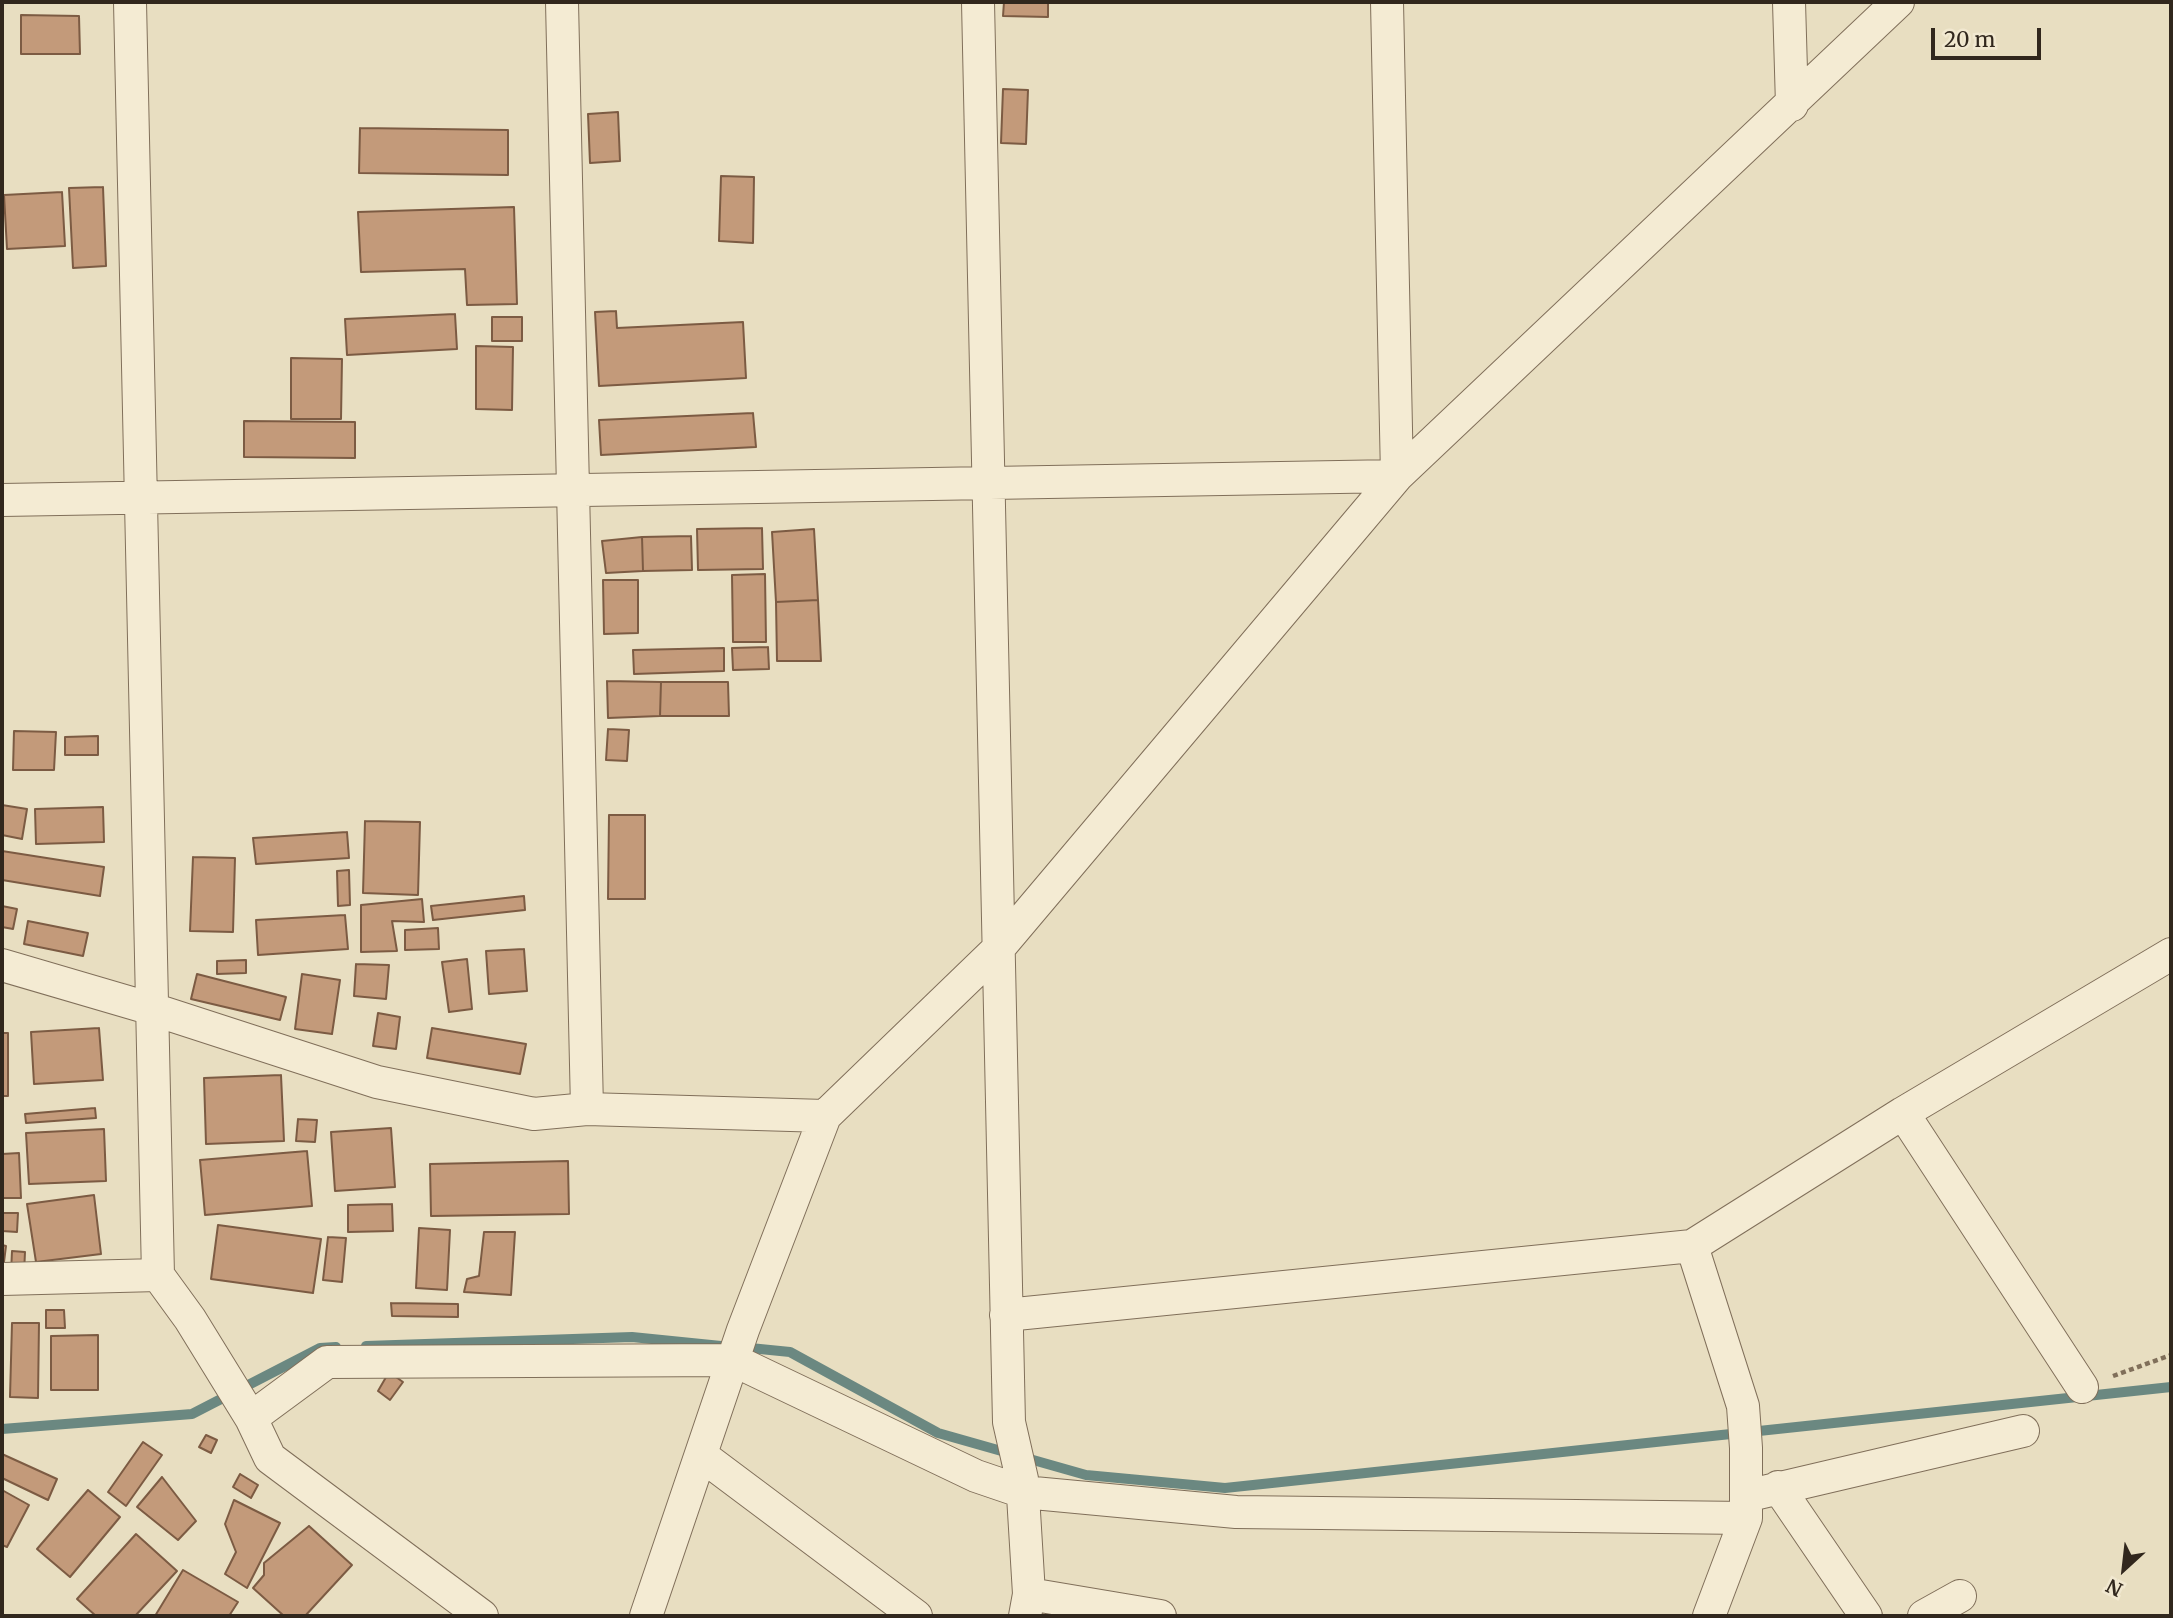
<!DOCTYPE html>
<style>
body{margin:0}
#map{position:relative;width:2173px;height:1618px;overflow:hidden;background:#e8dec1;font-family:Merriweather,serif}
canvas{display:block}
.frame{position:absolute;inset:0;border:4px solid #31271d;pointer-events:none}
.north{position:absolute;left:2089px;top:1534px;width:70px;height:70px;-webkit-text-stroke:5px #f1e8d0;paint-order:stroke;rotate:207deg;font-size:19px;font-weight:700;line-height:28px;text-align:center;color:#31271d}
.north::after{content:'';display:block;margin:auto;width:24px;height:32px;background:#31271d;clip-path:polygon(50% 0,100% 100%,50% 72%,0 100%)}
.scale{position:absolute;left:1931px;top:28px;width:110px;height:32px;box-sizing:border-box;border:4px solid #31271d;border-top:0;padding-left:9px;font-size:21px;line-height:24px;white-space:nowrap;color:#31271d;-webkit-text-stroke:5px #f1e8d0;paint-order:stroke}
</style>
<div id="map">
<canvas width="2173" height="1618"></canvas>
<div class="frame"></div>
<div class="north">N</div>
<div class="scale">20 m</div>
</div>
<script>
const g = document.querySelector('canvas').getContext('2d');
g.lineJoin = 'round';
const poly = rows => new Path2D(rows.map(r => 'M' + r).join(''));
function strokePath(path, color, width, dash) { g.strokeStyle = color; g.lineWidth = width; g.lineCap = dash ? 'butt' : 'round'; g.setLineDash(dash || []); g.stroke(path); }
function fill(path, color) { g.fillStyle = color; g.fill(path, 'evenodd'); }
const stream = poly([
 [366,1346,632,1337,721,1346],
 [740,1347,790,1352,938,1433,1086,1475,1225,1488,2171,1387],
 [2,1429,192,1414,320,1348,336,1347]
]);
const building = poly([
 [1004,2,1048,2,1048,17,1003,16,1004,2],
 [21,15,79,16,80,54,21,54,21,15],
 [1003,89,1028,90,1026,144,1001,143,1003,89],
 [618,112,620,161,590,163,588,114,618,112],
 [360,128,508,130,508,175,359,173,360,128],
 [721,176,754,177,753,243,719,241,721,176],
 [103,187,106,266,73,268,69,188,103,187],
 [62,192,65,246,7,249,4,195,62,192],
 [514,207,517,304,467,305,465,269,361,272,358,212,514,207],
 [616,311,617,328,743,322,746,378,599,386,595,312,616,311],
 [455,314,457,349,347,355,345,319,455,314],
 [492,317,522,317,522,341,492,341,492,317],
 [476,346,513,347,512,410,476,409,476,346],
 [291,358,342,359,341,419,291,419,291,358],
 [753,413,756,447,601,455,599,420,753,413],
 [244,421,355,422,355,458,244,457,244,421],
 [762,528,763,569,698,570,697,529,762,528],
 [814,529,818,600,776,602,772,532,814,529],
 [691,536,692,570,643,571,642,537,691,536],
 [642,537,643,571,606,573,602,541,642,537],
 [765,574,766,642,733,642,732,575,765,574],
 [603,580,638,580,638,633,604,634,603,580],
 [818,600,821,661,777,661,776,602,818,600],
 [768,647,769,669,733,670,732,648,768,647],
 [724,648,724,671,634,674,633,650,724,648],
 [607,681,661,682,660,716,608,718,607,681],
 [661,682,728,682,729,716,660,716,661,682],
 [608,729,629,730,627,761,606,760,608,729],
 [14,731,56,732,54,770,13,770,14,731],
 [98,736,98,755,65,755,65,737,98,736],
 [2,805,27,809,22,839,2,835,2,805],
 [103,807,104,842,36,844,35,809,103,807],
 [609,815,645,815,645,899,608,899,609,815],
 [365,821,420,822,418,895,363,893,365,821],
 [347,832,349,858,256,864,253,838,347,832],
 [2,851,104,867,100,896,2,880,2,851],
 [193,857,235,858,233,932,190,931,193,857],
 [349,870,350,905,338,906,337,871,349,870],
 [524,896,525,910,433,920,431,906,524,896],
 [422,899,424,922,392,921,397,951,361,952,361,905,422,899],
 [2,906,17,909,13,929,2,927,2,906],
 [345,915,348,949,258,955,256,920,345,915],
 [28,921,88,933,83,956,24,944,28,921],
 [438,928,439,949,405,950,405,930,438,928],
 [524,949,527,991,489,994,486,951,524,949],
 [467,959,472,1009,449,1012,442,962,467,959],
 [246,960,246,973,217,974,217,961,246,960],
 [356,964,389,965,386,999,354,996,356,964],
 [197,974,286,997,280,1020,191,999,197,974],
 [302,974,340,980,332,1034,295,1029,302,974],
 [378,1013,400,1017,396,1049,373,1046,378,1013],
 [99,1028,103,1080,34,1084,31,1032,99,1028],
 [432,1028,526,1044,520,1074,427,1058,432,1028],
 [2,1033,8,1033,8,1096,2,1096,2,1033],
 [281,1075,284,1141,206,1144,204,1078,281,1075],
 [95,1108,96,1118,26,1123,25,1114,95,1108],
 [298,1119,317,1120,315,1142,296,1141,298,1119],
 [391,1128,395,1187,335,1191,331,1132,391,1128],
 [104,1129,106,1181,29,1184,26,1133,104,1129],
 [307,1151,312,1206,205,1215,200,1160,307,1151],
 [19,1153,21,1198,2,1198,2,1154,19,1153],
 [568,1161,569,1214,431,1216,430,1164,568,1161],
 [94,1195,101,1254,36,1262,27,1204,94,1195],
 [392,1204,393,1231,348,1232,348,1205,392,1204],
 [2,1213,18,1213,17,1232,2,1231,2,1213],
 [218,1225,321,1239,313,1293,211,1279,218,1225],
 [419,1228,450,1230,447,1290,416,1288,419,1228],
 [484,1232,515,1232,511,1295,464,1292,467,1279,479,1276,484,1232],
 [328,1237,346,1238,342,1282,323,1280,328,1237],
 [2,1245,6,1246,3,1270,2,1270,2,1245],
 [12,1251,25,1252,24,1274,11,1273,12,1251],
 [391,1303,458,1304,458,1317,392,1316,391,1303],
 [46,1310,64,1310,65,1328,46,1328,46,1310],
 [12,1323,39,1323,38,1398,10,1397,12,1323],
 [98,1335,98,1390,51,1390,51,1336,98,1335],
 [389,1372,403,1382,390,1400,378,1391,389,1372],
 [206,1435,217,1440,211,1453,199,1447,206,1435],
 [143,1442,162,1455,126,1506,108,1492,143,1442],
 [2,1454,57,1479,48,1500,2,1478,2,1454],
 [240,1474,258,1485,251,1498,233,1487,240,1474],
 [162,1477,196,1521,178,1540,137,1507,162,1477],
 [2,1490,29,1505,7,1547,2,1545,2,1490],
 [88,1490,120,1517,70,1577,37,1549,88,1490],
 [234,1500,280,1523,247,1588,225,1574,236,1552,225,1524,234,1500],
 [309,1526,352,1565,305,1616,284,1616,253,1588,264,1575,264,1563,309,1526],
 [136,1534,177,1571,135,1616,96,1616,77,1599,136,1534],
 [183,1570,238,1602,229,1616,155,1616,183,1570]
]);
const path = poly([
 [2113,1376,2171,1355]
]);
const street = poly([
 [130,2,158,1275,190,1319,251,1418,270,1458,482,1616],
 [562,2,587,1109],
 [978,2,1009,1422,1022,1479,1029,1594,1025,1616],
 [1789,2,1792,105],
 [2,500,1397,476,1387,2],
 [2,965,152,1009,377,1082,534,1114,587,1109,825,1116],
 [1903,1113,2082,1387],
 [1692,1246,1743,1406,1746,1448,1746,1518,1709,1616],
 [2,1279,158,1275],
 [1006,1315,1692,1246,1903,1113,2171,954],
 [251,1418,327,1362,733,1360,976,1476,1023,1492,1236,1512,1746,1518],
 [701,1455,916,1616],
 [1778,1487,1866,1616],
 [1746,1496,2023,1431],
 [1029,1594,1160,1616],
 [646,1616,743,1330,825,1116,998,949,1397,476,1898,2],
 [1924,1616,1960,1596]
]);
strokePath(stream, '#6b8881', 10);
fill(building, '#c39a7a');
strokePath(building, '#7c5b43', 2);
strokePath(street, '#806f5a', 34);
strokePath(path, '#806f5a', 4.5, [5, 3.5]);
strokePath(street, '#f4ebd3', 32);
</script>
